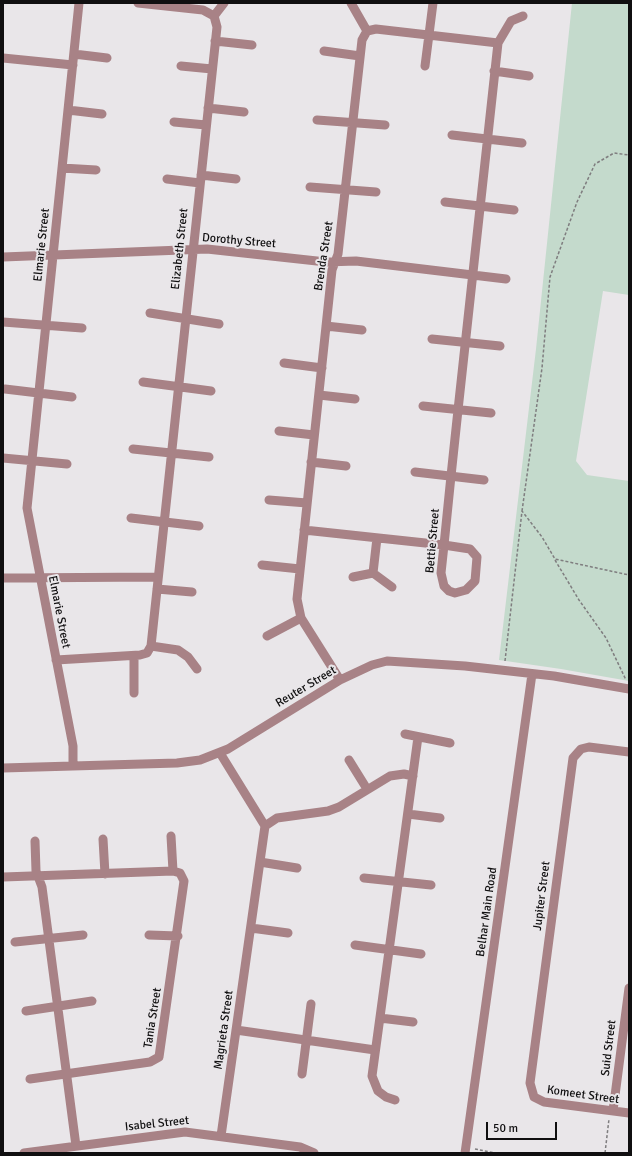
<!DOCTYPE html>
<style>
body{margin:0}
#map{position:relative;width:632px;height:1156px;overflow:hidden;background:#e9e6e9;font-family:Signika,sans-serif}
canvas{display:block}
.frame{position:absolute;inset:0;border:4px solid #100f10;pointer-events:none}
.scale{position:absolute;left:486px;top:1122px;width:71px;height:18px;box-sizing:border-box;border:2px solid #100f10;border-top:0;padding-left:5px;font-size:12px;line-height:14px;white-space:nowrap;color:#100f10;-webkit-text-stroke:3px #e9e6e9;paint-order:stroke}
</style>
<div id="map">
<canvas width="632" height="1156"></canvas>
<div class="frame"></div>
<div class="scale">50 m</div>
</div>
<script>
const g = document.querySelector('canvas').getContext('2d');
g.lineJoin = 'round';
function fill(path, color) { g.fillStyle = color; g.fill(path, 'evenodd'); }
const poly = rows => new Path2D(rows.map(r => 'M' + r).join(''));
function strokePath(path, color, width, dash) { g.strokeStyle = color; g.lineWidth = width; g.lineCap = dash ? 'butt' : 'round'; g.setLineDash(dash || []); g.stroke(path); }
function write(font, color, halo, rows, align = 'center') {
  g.font = font + ' Signika,sans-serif'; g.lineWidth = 4; g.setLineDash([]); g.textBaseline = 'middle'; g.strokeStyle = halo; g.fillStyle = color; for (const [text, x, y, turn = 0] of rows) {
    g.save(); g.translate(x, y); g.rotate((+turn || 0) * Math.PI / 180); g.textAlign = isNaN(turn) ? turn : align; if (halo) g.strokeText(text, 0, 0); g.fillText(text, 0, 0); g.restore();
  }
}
const green = poly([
 [572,3,629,3,629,295,603,291,576,461,587,475,629,481,629,681,561,669,499,660,536,349]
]);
const path = poly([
 [522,511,542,368,550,277,577,202,595,164,614,153,629,155],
 [555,560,579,600,606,638,626,680],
 [505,661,522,511,542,537,555,559,629,575],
 [475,1149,495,1153],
 [605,1153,609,1119]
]);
const minor = poly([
 [138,3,203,10,214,16],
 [367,31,376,29,498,43],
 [215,41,252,45],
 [324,51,360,56],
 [74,54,107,58],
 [3,58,73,65],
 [181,66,212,69],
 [425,66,433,3],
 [494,71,529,76],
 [208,108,244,112],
 [68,110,102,114],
 [317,120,385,125],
 [174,122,206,125],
 [452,135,522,143],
 [62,168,96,170],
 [201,175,236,179],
 [167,179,200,183],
 [310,187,376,192],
 [445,202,514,210],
 [3,257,207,249,326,262,356,261,506,279],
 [150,313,219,324],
 [3,322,82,328],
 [326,326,362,330],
 [432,339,500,346],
 [284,363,322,368],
 [143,382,211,391],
 [5,389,72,397],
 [319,395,355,399],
 [423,406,491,413],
 [279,431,314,435],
 [133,449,209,457],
 [3,458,67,464],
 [311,462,346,466],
 [415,472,484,480],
 [269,500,307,503],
 [131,518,199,526],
 [304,530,444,545,470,549,477,557,475,581,466,590,455,593,449,591,444,586,441,573,444,545,451,476,458,410,498,43,511,21,523,16],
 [377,538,373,573,392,587],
 [262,565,300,569],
 [353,577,373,573],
 [3,578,158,577],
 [157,589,192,592],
 [267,636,301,618],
 [151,646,178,650,188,657,197,669],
 [134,656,134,693],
 [56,660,140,655,147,653,151,646,217,27,214,16,224,3],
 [340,680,301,618,297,599,332,270,338,254,362,40,367,31,351,3],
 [405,734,450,743],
 [629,752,589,747,581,749,573,758,530,1083,534,1097,544,1102,629,1113],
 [220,753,265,826,221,1136],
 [349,760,367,789],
 [73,766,73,746,27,508,79,3],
 [3,768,177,763,200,760,228,749,340,680,372,665,387,661,465,666,554,676,629,689],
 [408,814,440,818],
 [265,826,277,818,328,811,339,807,390,776,404,774,413,776],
 [171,836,173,871],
 [103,839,105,874],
 [35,841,36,871,42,887,76,1146],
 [260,862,297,868],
 [3,877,173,871,180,873,184,881,159,1057,150,1062,30,1079],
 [364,878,431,885],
 [251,928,288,933],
 [149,935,178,936],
 [15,942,83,935],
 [355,945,421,954],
 [26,1011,92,1001],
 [380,1018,413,1022],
 [236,1030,375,1050],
 [302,1074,311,1004],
 [395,1100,386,1097,378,1091,372,1076,418,737],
 [613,1111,629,988],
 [24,1153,185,1132,300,1147,314,1153],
 [465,1153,532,674]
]);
const streetNames = [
 ["Dorothy Street",239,241,5],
 ["Elmarie Street",42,245,-84],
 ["Elizabeth Street",180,249,-84],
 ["Brenda Street",324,256,-81],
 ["Bettie Street",433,541,-85],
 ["Elmarie Street",59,612,79],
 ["Reuter Street",306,687,-31],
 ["Jupiter Street",542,896,-83],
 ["Belhar Main Road",487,912,-82],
 ["Tania Street",153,1018,-81],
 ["Magrieta Street",224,1030,-82],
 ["Suid Street",609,1048,-83],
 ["Komeet Street",583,1095,8],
 ["Isabel Street",157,1124,-6]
];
fill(green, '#c4dacc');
strokePath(path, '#7f7d7f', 1.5, [3, 2]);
strokePath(minor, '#a88286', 9);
write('12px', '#100f10', '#e9e6e9', streetNames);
</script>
